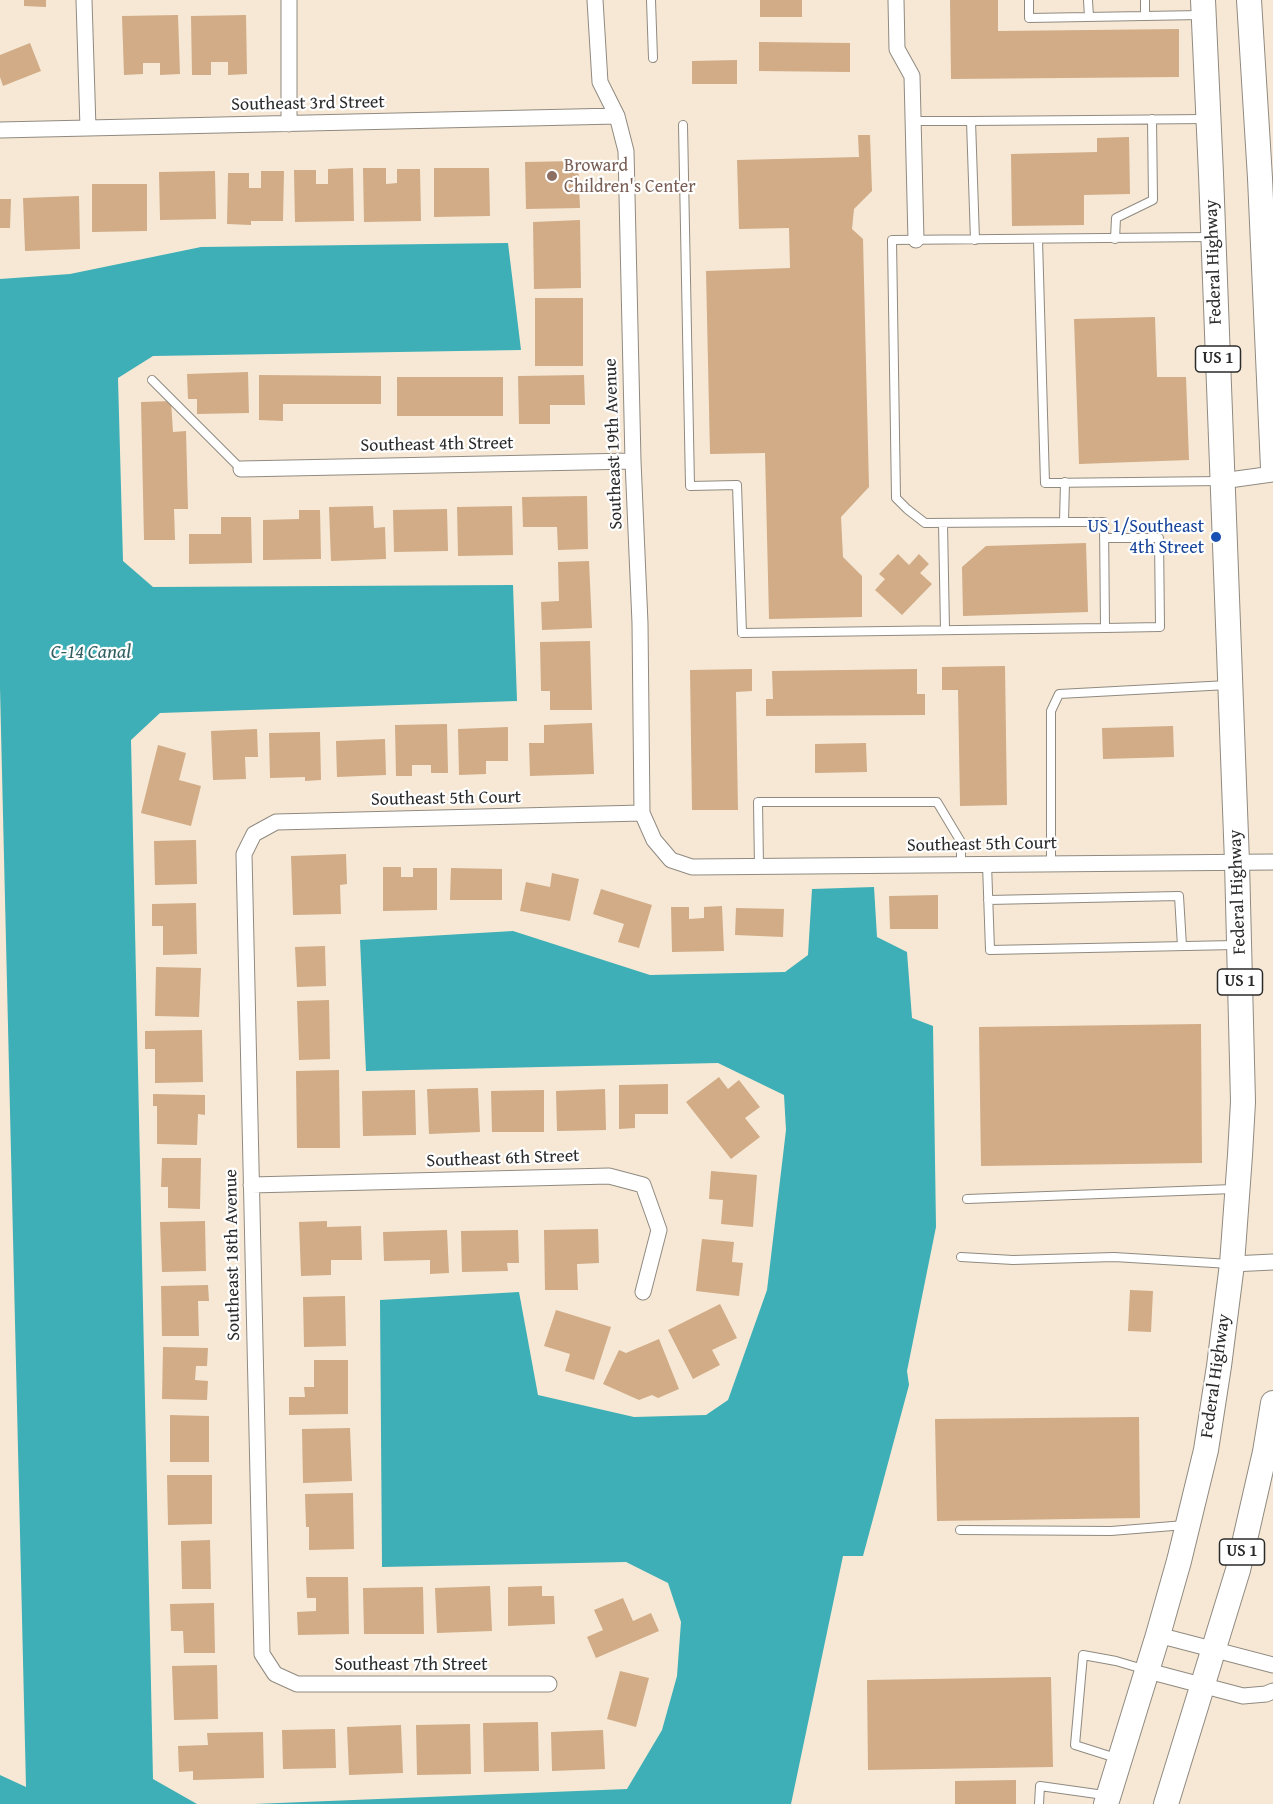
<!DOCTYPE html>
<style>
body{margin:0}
canvas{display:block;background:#f6e8d4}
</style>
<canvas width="1273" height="1804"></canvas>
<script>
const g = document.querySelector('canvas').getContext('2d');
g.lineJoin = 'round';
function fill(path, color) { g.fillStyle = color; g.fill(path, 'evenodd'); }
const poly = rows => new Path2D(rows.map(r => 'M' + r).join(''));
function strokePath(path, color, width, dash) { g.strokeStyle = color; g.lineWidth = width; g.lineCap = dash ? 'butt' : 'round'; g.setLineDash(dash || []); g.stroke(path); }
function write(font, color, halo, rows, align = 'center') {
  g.font = font + ' "Gentium Book Plus",serif'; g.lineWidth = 4.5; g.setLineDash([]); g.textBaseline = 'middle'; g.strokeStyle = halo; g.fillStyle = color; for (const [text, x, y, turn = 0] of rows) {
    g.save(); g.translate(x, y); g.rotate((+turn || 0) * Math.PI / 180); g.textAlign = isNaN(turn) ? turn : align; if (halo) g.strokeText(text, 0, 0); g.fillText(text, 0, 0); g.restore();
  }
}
const water = poly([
 [508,243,521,350,153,356,118,378,123,561,153,587,513,585,517,701,160,713,131,740,153,1779,197,1804,0,1804,0,1775,26,1787,0,688,0,279,70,274,201,247],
 [874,887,877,937,907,952,912,1018,933,1026,936,1227,907,1371,909,1385,863,1556,843,1556,791,1804,254,1804,627,1789,662,1730,677,1676,681,1622,668,1583,626,1562,382,1567,380,1300,519,1292,538,1395,634,1417,706,1415,728,1400,767,1290,786,1130,784,1095,718,1063,366,1071,360,940,513,931,650,975,785,972,808,955,812,889]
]);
const building = poly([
 [24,0,46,0,46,7,24,6],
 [760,0,802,0,802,17,760,17],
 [950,0,998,0,998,31,1179,29,1179,77,951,79],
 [178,15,180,74,160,75,160,63,143,63,143,74,124,75,122,16],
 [246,15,247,74,228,75,228,62,211,62,211,75,192,75,191,16],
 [759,42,850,43,850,72,759,71],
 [30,43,41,71,3,86,0,77,0,55],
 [737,60,737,84,692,84,692,61],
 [858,135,870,135,872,191,854,209,852,229,863,239,869,487,841,517,843,557,862,576,862,617,769,619,765,453,710,454,706,271,790,268,789,228,739,229,737,160,859,157],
 [1129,137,1130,194,1084,195,1084,225,1012,226,1011,154,1097,152,1097,138],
 [578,161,580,208,526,209,525,162],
 [353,168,354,221,295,222,294,170,316,170,316,184,328,184,328,169],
 [363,168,386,168,386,184,397,183,397,169,420,169,421,221,364,222],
 [434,168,489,168,490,216,434,217],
 [215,171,216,219,160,220,159,172],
 [261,171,284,171,283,221,251,221,251,225,227,224,228,173,249,173,249,188,261,188],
 [92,184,147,184,147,231,92,232],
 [79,196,80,249,25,251,23,198],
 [0,199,11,199,10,228,0,228],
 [580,220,581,288,534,289,533,222],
 [535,298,583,298,583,366,535,366],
 [1155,317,1157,377,1186,377,1189,460,1079,464,1074,319],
 [248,372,249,413,197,414,197,399,188,399,187,374],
 [259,375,381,376,381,404,283,404,283,421,259,420],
 [584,375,585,405,550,405,550,424,519,424,518,376],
 [397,377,503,377,503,416,397,416],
 [171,401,173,432,186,431,188,509,174,509,175,540,144,540,141,402],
 [587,496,588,549,558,550,557,527,523,527,522,497],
 [373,506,374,528,385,527,386,559,331,561,329,507],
 [512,506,513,555,458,556,457,507],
 [447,509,448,551,394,552,393,510],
 [299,510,320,510,321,559,263,560,263,520,299,519],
 [221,517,251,517,252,563,189,564,189,534,221,534],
 [1086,543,1088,612,963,616,962,567,986,546],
 [898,554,909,565,919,554,929,564,920,573,932,584,902,615,875,590,885,579,879,574],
 [589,561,592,628,542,630,541,602,559,601,558,562],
 [590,641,592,710,550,710,550,691,541,691,540,642],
 [1005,666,1007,805,960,806,958,690,942,690,942,667],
 [752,669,752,691,736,692,738,810,692,810,690,670],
 [917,669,917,694,925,694,925,715,766,716,766,699,773,699,772,671],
 [592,723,594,774,530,776,529,743,544,743,544,725],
 [447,724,448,773,431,773,431,765,412,765,412,776,396,776,395,725],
 [1173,726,1174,757,1103,759,1102,728],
 [508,727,508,761,486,761,486,774,459,775,458,729],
 [257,729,258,757,245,757,246,779,213,780,211,731],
 [320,732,321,780,305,781,305,777,270,778,269,733],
 [385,739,386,775,337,777,336,741],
 [866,743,867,772,815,773,815,744],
 [158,745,186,753,179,780,201,786,191,826,141,813],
 [196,840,197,884,155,885,154,841],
 [346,854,347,884,340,885,341,914,293,915,291,856],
 [383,867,401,867,401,877,413,877,413,868,437,868,437,910,383,911],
 [451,868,502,869,502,900,450,900],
 [552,873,579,879,570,921,520,911,526,882,550,887],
 [601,889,652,905,639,948,618,942,624,924,593,914],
 [938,895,938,929,890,929,889,896],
 [196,903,197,954,163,955,163,926,152,926,152,904],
 [722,906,724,951,672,952,671,907,689,907,689,919,704,918,704,907],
 [736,908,784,909,783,937,735,935],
 [325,946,326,986,297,987,295,947],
 [156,967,201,968,199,1017,155,1016],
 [329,1000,330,1059,299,1060,297,1001],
 [1201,1024,1202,1163,981,1166,979,1027],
 [202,1030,203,1082,155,1083,155,1049,145,1049,145,1031],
 [339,1070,340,1148,297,1148,296,1071],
 [719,1077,728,1089,739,1080,760,1107,745,1118,760,1137,731,1159,686,1102],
 [668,1084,668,1114,635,1114,635,1128,619,1129,619,1085],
 [478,1088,480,1132,429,1134,427,1089],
 [605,1089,606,1130,557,1131,556,1091],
 [415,1090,416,1135,363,1136,362,1091],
 [544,1090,544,1132,492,1132,491,1091],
 [153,1094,205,1095,205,1115,198,1114,197,1145,157,1144,157,1106,153,1106],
 [162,1158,201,1158,200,1209,168,1208,168,1187,161,1187],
 [711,1171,757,1175,753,1227,721,1224,723,1200,709,1199],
 [205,1221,206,1271,162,1272,160,1222],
 [327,1221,327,1227,361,1226,362,1260,331,1260,331,1275,301,1276,299,1222],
 [598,1229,599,1263,577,1264,578,1290,545,1290,544,1230],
 [447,1230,449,1273,430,1274,430,1260,384,1261,383,1232],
 [518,1230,519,1263,507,1263,508,1271,462,1272,461,1231],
 [702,1239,734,1242,732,1262,743,1263,739,1296,696,1291],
 [208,1285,209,1301,198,1301,199,1336,162,1336,161,1286],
 [1130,1290,1153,1291,1151,1332,1128,1331],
 [345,1296,346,1346,304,1347,303,1297],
 [720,1304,737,1338,712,1350,720,1365,693,1379,668,1330],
 [556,1310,611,1327,594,1380,565,1371,570,1354,544,1346],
 [659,1339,679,1389,658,1398,652,1395,639,1400,603,1384,619,1350,626,1353],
 [163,1347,208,1348,207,1366,196,1366,195,1380,208,1381,207,1400,162,1399],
 [314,1360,348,1360,348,1414,289,1415,289,1397,305,1397,304,1387,314,1387],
 [170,1415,209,1416,209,1462,170,1462],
 [1139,1417,1140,1518,937,1521,935,1419],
 [350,1428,352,1481,303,1483,302,1429],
 [167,1475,212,1475,212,1524,168,1525],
 [353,1493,354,1549,309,1550,309,1527,306,1527,305,1494],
 [210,1540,211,1589,182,1589,181,1541],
 [306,1577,348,1577,349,1634,298,1635,297,1612,316,1611,316,1598,307,1598],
 [490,1586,492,1631,437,1633,435,1588],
 [542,1586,542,1596,554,1596,555,1624,508,1626,508,1587],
 [423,1587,424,1634,364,1634,363,1588],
 [623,1598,633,1621,651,1613,659,1631,596,1658,587,1637,603,1630,594,1610],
 [214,1603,215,1653,184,1653,183,1631,171,1631,170,1604],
 [217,1665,218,1719,174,1720,172,1666],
 [620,1671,649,1678,636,1727,607,1719],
 [1051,1677,1053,1767,868,1770,867,1680],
 [538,1722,539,1771,484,1772,483,1723],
 [470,1724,471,1774,417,1775,416,1725],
 [401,1725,403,1773,349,1775,347,1727],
 [335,1729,336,1768,283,1769,282,1730],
 [603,1730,605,1769,552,1771,551,1732],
 [263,1732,264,1778,193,1780,193,1771,179,1772,178,1746,208,1745,207,1733],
 [1016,1780,1016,1804,955,1804,955,1781]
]);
const service = poly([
 [651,0,653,58],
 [1029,0,1029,18,1201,15],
 [1088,0,1089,17],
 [1145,0,1145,16],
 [913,121,971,121,975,240],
 [971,121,1207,119],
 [683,125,690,486,737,485,742,633,1105,628,1104,522,1064,522],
 [1115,239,1116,218,1153,200,1152,119],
 [1038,240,1045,483,1221,481],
 [152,380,241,469],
 [1065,482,1064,522,925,523,907,509,896,498,892,240,1212,237],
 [943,523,945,630],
 [1104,538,1159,538,1160,627,1105,628],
 [987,864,990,950,1235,945],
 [1051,864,1051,711,1059,694,1228,685],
 [759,867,758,802,937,802,961,842,961,865],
 [988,900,1179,896,1182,946],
 [967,1199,1233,1189],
 [961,1257,1013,1260,1114,1257,1230,1264],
 [960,1530,1111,1531,1185,1525],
 [1116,1758,1075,1745,1083,1655,1116,1661,1143,1669],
 [1039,1804,1040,1786,1104,1795]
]);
const minor = poly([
 [84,0,88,128],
 [289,0,289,124],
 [595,0,600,82,617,116,626,151,633,461,640,623,642,813,654,840,671,860,692,867,1273,862],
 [896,0,897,49,912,76,916,240],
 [0,130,617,116],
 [241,469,633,461],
 [1222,481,1273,474],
 [251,1185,609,1176,643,1185,659,1230,643,1292],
 [1232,1264,1273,1262],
 [1158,1635,1273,1665],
 [1148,1671,1243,1696,1266,1694,1273,1691],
 [549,1684,297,1684,275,1674,262,1654,244,854,254,834,276,822,642,813]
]);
const primary = poly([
 [1249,0,1260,178,1273,468],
 [1106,1804,1158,1635,1179,1561,1206,1450,1219,1366,1232,1264,1240,1155,1243,1102,1237,862,1211,174,1203,0],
 [1166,1804,1238,1570,1265,1452,1273,1403]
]);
const markers = [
 [552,176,6,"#8d6e63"],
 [1216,537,6,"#1a4fb4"]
];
const shields = [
 [1218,359,45],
 [1240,982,45],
 [1242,1552,45]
];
const shieldNames = [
 ["US 1",1218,359],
 ["US 1",1240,982],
 ["US 1",1242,1552]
];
const streetNames = [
 ["Southeast 3rd Street",308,104,-1],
 ["Federal Highway",1214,262,-92],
 ["Southeast 19th Avenue",614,444,-92],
 ["Southeast 4th Street",437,445,-1],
 ["Southeast 5th Court",446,799,-1],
 ["Southeast 5th Court",982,845,-1],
 ["Federal Highway",1238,892,-92],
 ["Southeast 6th Street",503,1159,-2],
 ["Southeast 18th Avenue",233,1255,-91],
 ["Federal Highway",1216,1376,-82],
 ["Southeast 7th Street",411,1665]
];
const educationNames = [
 ["Broward",564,166],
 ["Children's Center",564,187]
];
const transitNames = [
 ["US 1/Southeast",1204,527],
 ["4th Street",1204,548]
];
const waterNames = [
 ["C-14 Canal",91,653]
];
fill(water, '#3eafb6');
fill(building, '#d1ac87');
strokePath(service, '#908a80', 10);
strokePath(minor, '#908a80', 17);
strokePath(primary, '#908a80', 26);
strokePath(service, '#fff', 8);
strokePath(minor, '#fff', 15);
strokePath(primary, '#fff', 24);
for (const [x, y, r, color] of markers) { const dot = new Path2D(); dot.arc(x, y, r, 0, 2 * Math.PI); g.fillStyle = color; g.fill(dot); strokePath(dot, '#fff', 2); }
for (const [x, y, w] of shields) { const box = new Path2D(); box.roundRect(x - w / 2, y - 13, w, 26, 4.5); g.fillStyle = '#fff'; g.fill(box); strokePath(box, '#2b2b2b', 1.5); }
write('bold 16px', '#2b2b2b', null, shieldNames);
write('18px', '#2b2b2b', '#fff', streetNames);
write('18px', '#785e54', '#fff', educationNames, 'left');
write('18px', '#164399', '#fff', transitNames, 'right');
write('italic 20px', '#336063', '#fff', waterNames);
</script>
